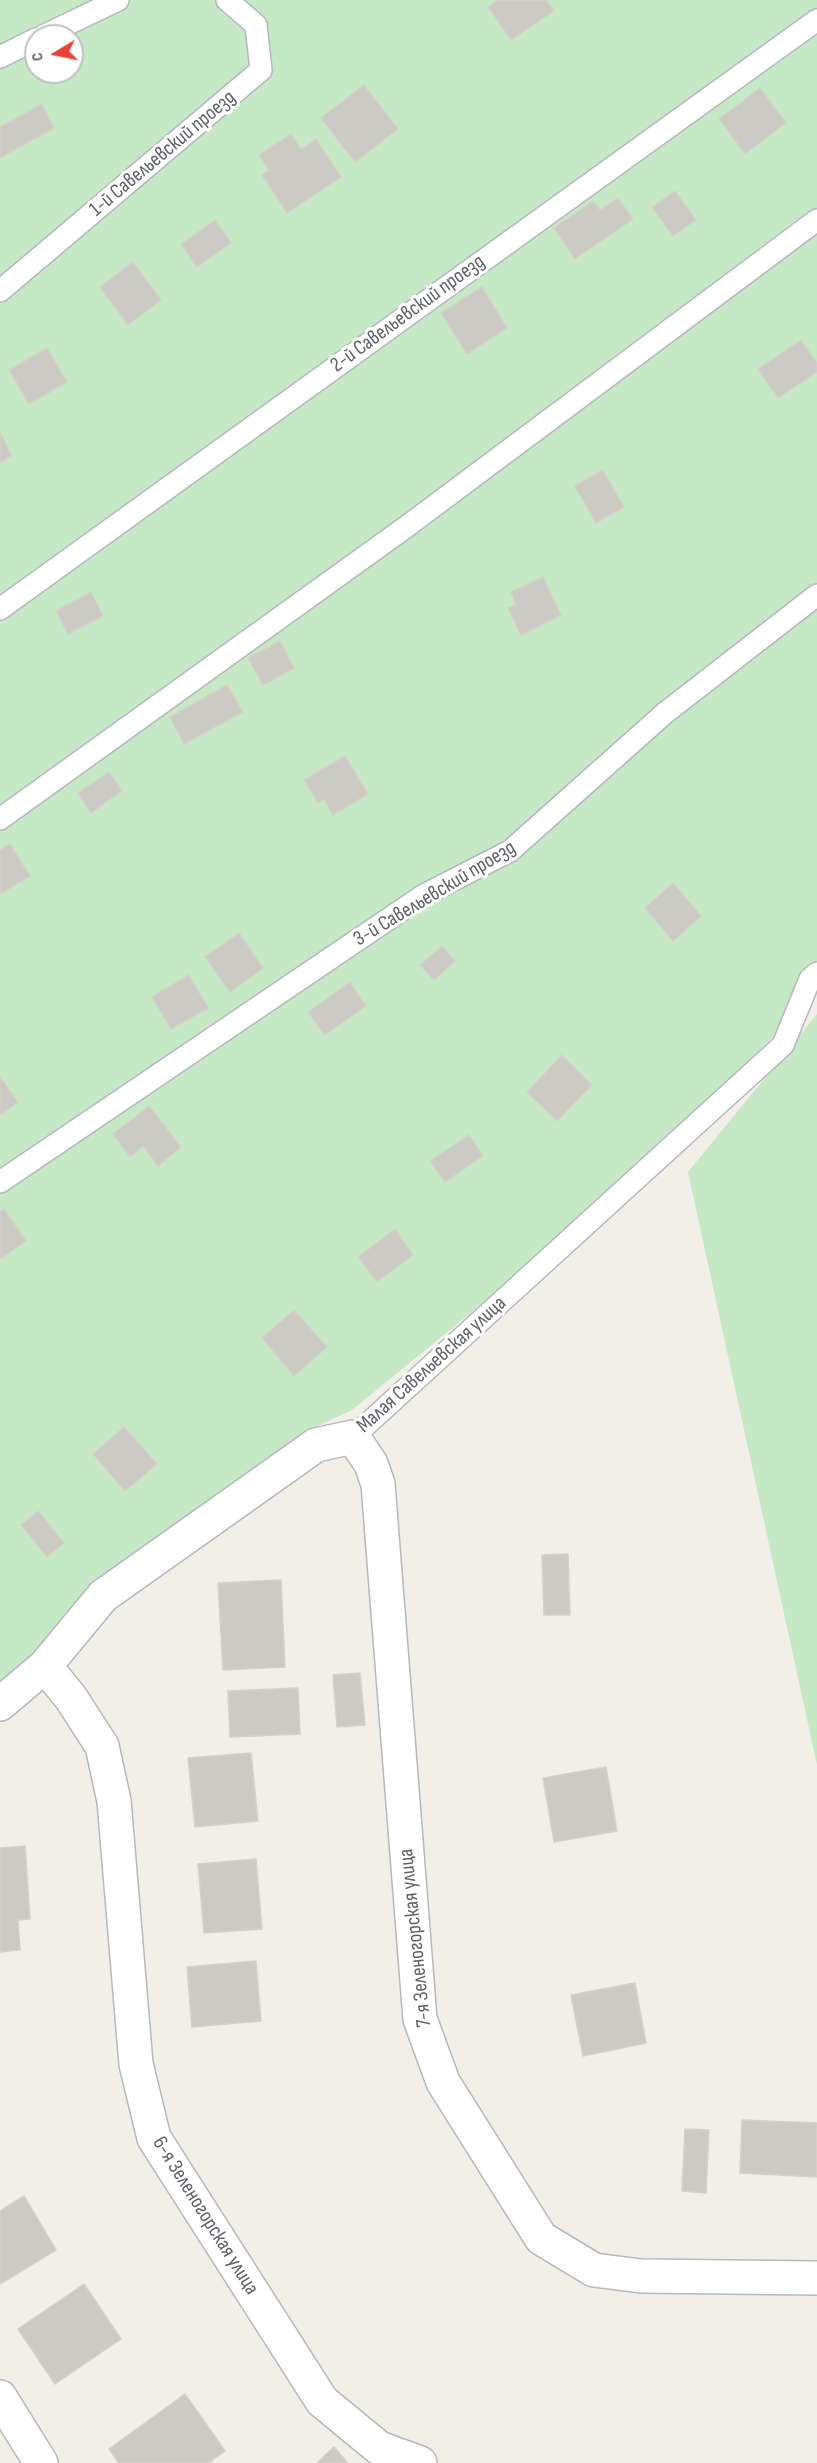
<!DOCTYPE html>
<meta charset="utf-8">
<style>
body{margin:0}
#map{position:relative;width:817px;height:2463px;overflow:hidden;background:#f1efe8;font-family:"Sofia Sans Condensed",sans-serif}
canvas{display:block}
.north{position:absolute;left:24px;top:24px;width:60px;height:60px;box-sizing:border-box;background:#fff;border:2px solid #bfc1c3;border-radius:50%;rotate:260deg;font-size:16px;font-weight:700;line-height:24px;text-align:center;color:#5f6368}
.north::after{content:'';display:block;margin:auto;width:21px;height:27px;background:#ea4335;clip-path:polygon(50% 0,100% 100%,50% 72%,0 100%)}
</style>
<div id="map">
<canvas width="817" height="2463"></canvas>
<div class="north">С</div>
</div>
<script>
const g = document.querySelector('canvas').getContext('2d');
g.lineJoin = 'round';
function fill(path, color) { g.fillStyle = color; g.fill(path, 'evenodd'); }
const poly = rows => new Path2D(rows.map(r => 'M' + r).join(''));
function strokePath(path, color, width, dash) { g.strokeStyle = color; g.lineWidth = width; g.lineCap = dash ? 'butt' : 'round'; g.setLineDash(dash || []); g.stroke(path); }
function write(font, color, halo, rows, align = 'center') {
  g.font = font + ' "Sofia Sans Condensed",sans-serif'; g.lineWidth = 6; g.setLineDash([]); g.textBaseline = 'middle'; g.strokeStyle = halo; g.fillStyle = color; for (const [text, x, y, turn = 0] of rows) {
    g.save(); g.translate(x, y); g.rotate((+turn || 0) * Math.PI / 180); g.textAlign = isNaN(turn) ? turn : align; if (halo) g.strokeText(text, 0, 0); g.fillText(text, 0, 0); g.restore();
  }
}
const green = poly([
 [0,0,817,0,817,992,637,1177,352,1410,307,1431,99,1588,0,1693],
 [36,36,72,36,72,72,36,72],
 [817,1014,817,1765,688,1172]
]);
const building = poly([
 [498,0,546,0,554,11,511,40,488,7,498,0],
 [364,85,398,129,355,162,321,118,364,85],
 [760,88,786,123,745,154,719,119,760,88],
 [42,104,54,128,0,158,0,127,42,104],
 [291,134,301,149,316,139,341,177,287,213,262,175,269,170,259,155,291,134],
 [675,191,696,220,673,236,652,207,675,191],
 [618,198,633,219,575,259,554,228,593,201,600,210,618,198],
 [215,220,231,243,197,267,181,244,215,220],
 [133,262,161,300,128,325,100,287,133,262],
 [482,287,507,328,467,354,441,313,482,287],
 [801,340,817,363,817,372,778,398,758,369,801,340],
 [47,348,67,382,29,404,9,370,47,348],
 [0,433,12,456,0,462,0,433],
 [603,470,624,507,596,523,575,486,603,470],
 [543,577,561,615,521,635,508,608,516,605,511,592,543,577],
 [91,592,103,616,68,634,56,611,91,592],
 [280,641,294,668,263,685,248,658,280,641],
 [227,685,243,712,184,744,170,717,227,685],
 [345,756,368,794,333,815,324,799,318,803,304,780,345,756],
 [109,772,122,791,91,813,78,793,109,772],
 [10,844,30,876,0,894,0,850,10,844],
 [673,883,701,916,673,941,645,908,673,883],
 [239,933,263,968,230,992,205,957,239,933],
 [442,946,455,961,434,980,420,965,442,946],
 [189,975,208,1008,171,1029,152,997,189,975],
 [350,982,366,1006,325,1035,308,1012,350,982],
 [562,1055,592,1085,557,1121,527,1092,562,1055],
 [0,1077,18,1102,0,1115,0,1077],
 [149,1106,181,1147,158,1166,143,1146,130,1157,113,1134,149,1106],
 [469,1135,483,1156,445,1182,430,1161,469,1135],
 [4,1209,26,1241,0,1259,0,1212,4,1209],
 [395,1229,413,1255,377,1282,358,1257,395,1229],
 [294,1310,327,1347,294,1376,262,1338,294,1310],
 [124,1427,157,1464,125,1491,93,1454,124,1427],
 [38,1511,64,1543,47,1557,21,1525,38,1511],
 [568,1554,570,1615,544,1615,542,1555,568,1554],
 [281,1580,285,1667,223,1670,218,1583,281,1580],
 [360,1673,365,1725,337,1727,333,1675,360,1673],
 [298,1688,300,1734,230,1737,228,1691,298,1688],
 [251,1753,258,1821,195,1827,188,1758,251,1753],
 [606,1767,617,1831,554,1842,543,1778,606,1767],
 [25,1846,30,1919,18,1920,20,1950,0,1952,0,1848,25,1846],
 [256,1859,262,1929,204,1933,198,1864,256,1859],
 [256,1961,261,2021,192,2027,187,1967,256,1961],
 [635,1983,646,2043,583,2056,571,1995,635,1983],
 [742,2120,817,2123,817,2177,740,2173,742,2120],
 [685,2129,709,2130,706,2193,682,2191,685,2129],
 [24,2196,56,2250,0,2284,0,2211,24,2196],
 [84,2284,121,2339,55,2384,18,2329,84,2284],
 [185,2394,225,2451,208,2463,119,2463,109,2449,185,2394],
 [334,2447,348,2463,317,2463,334,2447]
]);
const service = poly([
 [43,36,118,0],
 [0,57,36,39],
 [0,291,261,70,256,25,227,0],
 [0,609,817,20],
 [0,819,406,527,817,220],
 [0,1182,424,895,510,851,665,713,817,595],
 [353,1437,783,1045,810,979,817,973]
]);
const minor = poly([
 [45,1666,71,1698,102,1746,114,1801,136,2064,154,2138,322,2401,379,2448,420,2463],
 [0,1704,45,1666,103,1596,316,1445,353,1437,371,1464,378,1484,420,2019,443,2082,541,2238,594,2270,641,2276,817,2278],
 [0,2397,41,2463]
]);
const streetNames = [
 ["1-й Савельевский проезд",163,154,-40],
 ["2-й Савельевский проезд",408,314,-36],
 ["3-й Савельевский проезд",435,894,-31],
 ["Малая Савельевская улица",432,1365,-42],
 ["7-я Зеленогорская улица",416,1938,-96],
 ["6-я Зеленогорская улица",205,2216,58]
];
fill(green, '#c5e8c5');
fill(building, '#cccac5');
strokePath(building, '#d6d1c6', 1.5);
strokePath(service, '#b5b8bc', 24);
strokePath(minor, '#b5b8bc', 36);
strokePath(service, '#fff', 21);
strokePath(minor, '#fff', 33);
write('21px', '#5f6368', '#fff', streetNames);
</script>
